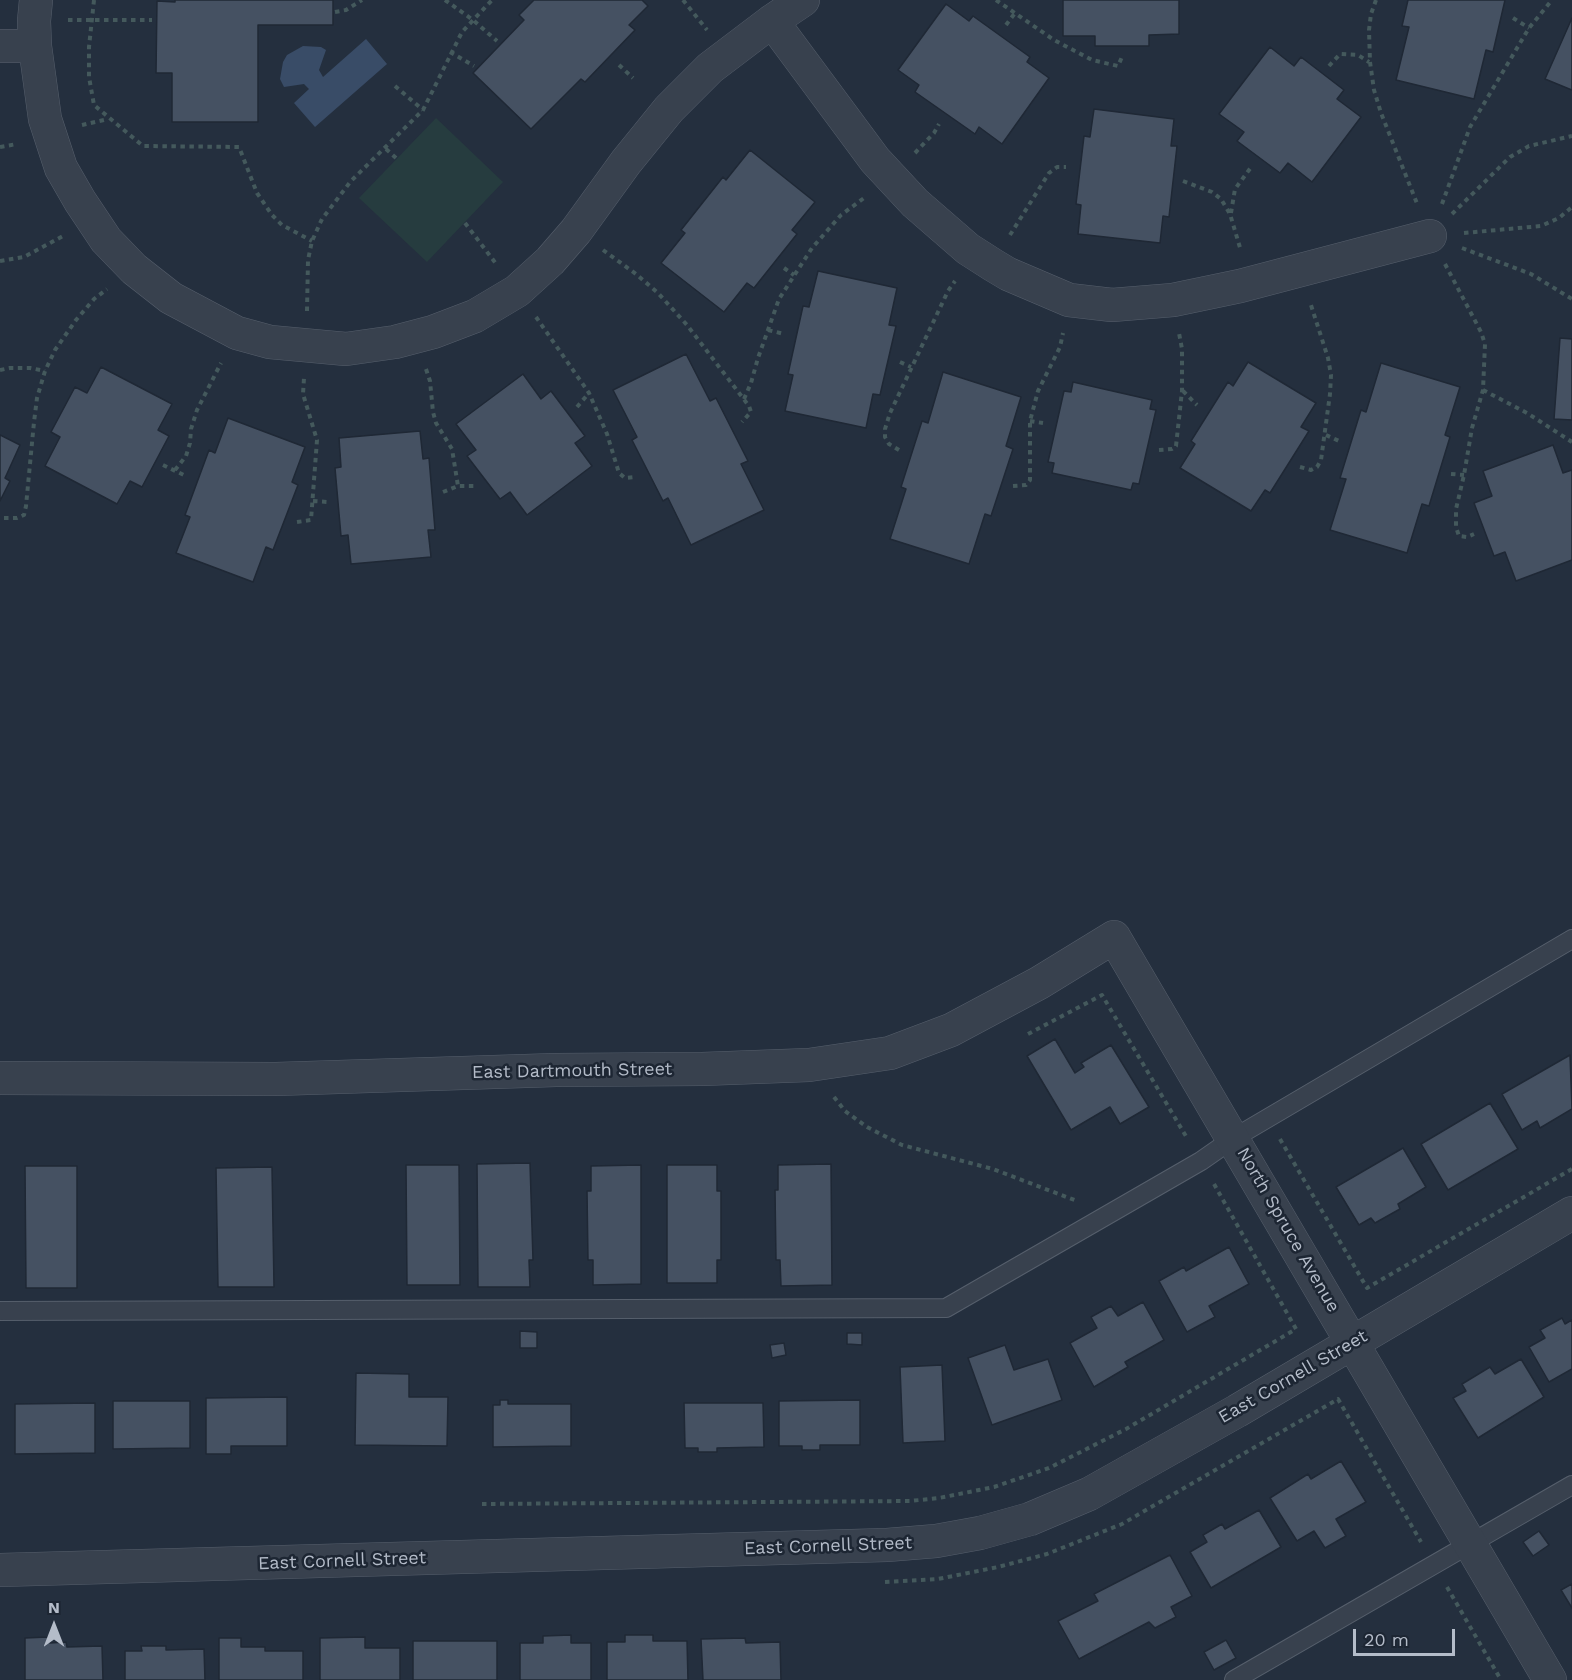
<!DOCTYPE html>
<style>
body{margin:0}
#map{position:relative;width:1572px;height:1680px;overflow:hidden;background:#242f3e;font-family:"Work Sans",sans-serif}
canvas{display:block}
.north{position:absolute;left:24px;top:1596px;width:60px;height:60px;-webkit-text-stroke:4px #1d2633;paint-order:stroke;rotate:0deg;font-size:16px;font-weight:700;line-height:24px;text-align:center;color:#b4bcc9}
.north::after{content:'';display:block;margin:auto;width:21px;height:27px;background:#b4bcc9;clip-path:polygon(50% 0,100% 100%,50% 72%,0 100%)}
.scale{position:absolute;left:1353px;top:1629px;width:102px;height:27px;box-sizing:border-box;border:3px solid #b4bcc9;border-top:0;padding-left:8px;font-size:18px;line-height:21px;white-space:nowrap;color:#b4bcc9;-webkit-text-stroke:4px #1d2633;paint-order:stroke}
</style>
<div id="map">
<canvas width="1572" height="1680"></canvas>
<div class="north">N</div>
<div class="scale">20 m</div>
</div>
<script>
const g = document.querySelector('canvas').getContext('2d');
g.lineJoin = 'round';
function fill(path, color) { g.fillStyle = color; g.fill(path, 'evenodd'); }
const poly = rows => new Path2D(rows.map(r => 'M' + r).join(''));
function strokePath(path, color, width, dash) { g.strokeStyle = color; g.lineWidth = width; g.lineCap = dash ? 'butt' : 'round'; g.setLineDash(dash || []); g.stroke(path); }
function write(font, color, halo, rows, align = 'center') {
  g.font = font + ' "Work Sans",sans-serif'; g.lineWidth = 5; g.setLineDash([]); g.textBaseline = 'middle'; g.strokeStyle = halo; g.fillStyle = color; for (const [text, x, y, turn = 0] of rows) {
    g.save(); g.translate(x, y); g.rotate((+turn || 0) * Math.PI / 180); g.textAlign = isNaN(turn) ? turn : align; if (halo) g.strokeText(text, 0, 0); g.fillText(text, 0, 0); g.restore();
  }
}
const green = poly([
 [436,118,503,182,427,262,359,198]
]);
const water = poly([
 [366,39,387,64,315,127,294,103,309,89,304,84,284,87,280,79,283,62,287,55,303,46,321,47,326,50,319,70,323,77]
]);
const building = poly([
 [175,0,333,0,333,25,258,25,258,122,172,122,172,73,156,73,157,1,175,2,175,0],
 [534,0,642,0,648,6,629,25,635,30,585,82,581,79,531,129,473,73,524,20,519,15,534,0],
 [1063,0,1179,0,1179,34,1149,35,1149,46,1095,46,1095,36,1063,36,1063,0],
 [1408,0,1505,0,1493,52,1486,50,1474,99,1396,80,1409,27,1402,26,1408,0],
 [946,4,969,21,973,16,1030,57,1027,62,1049,78,1002,144,979,127,975,134,915,92,919,85,898,70,946,4],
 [1572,18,1572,90,1545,79,1572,18],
 [1270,47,1294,66,1301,57,1344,90,1337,99,1361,117,1312,182,1288,163,1280,173,1237,141,1244,132,1219,114,1270,47],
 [1094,109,1174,119,1171,146,1177,146,1169,217,1163,216,1160,243,1078,234,1081,205,1076,204,1084,136,1090,137,1094,109],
 [750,150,815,202,792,230,797,234,754,288,747,283,724,312,661,263,685,233,681,230,723,177,726,180,750,150],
 [818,271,897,288,889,325,896,326,880,395,873,394,866,428,785,411,793,375,788,374,803,306,809,307,818,271],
 [1560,338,1572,339,1572,420,1554,419,1560,338],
 [686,354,710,401,716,398,748,461,741,464,764,510,691,545,668,498,663,501,632,440,637,437,613,390,686,354],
 [1248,362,1316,403,1301,427,1309,431,1270,493,1265,490,1251,511,1180,468,1195,444,1191,441,1228,382,1233,386,1248,362],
 [1381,363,1460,387,1445,435,1450,437,1429,506,1422,504,1407,553,1330,530,1346,479,1340,478,1361,410,1366,412,1381,363],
 [101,367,172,404,158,430,169,436,142,487,130,481,117,504,45,466,60,437,51,432,75,387,87,393,101,367],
 [943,372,1021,397,1006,446,1013,449,991,516,985,514,969,564,890,539,906,489,901,487,922,421,928,423,943,372],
 [523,374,541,399,551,391,585,436,575,443,592,466,527,515,510,492,500,499,467,456,476,450,456,424,523,374],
 [1073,382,1152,400,1150,409,1156,410,1139,484,1133,483,1131,490,1052,473,1054,463,1048,462,1064,391,1071,392,1073,382],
 [228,418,305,447,292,482,298,485,273,550,266,547,253,582,176,553,190,517,185,515,209,450,215,453,228,418],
 [420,431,423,459,429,458,435,530,428,530,431,557,351,564,348,535,341,536,335,468,341,467,339,438,420,431],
 [0,435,20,445,5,478,10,481,0,501,0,435],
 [1553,445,1563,473,1572,470,1572,560,1516,581,1505,552,1494,556,1474,503,1492,496,1483,471,1553,445],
 [1055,1039,1075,1073,1084,1067,1081,1063,1111,1045,1149,1107,1120,1124,1110,1107,1071,1130,1027,1056,1055,1039],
 [1570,1055,1572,1109,1540,1128,1537,1121,1522,1130,1502,1094,1570,1055],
 [1490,1103,1518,1149,1448,1190,1421,1144,1490,1103],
 [1403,1148,1426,1187,1398,1204,1400,1209,1375,1223,1371,1218,1359,1225,1336,1187,1403,1148],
 [530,1163,533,1260,529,1260,530,1287,478,1287,477,1164,530,1163],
 [831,1164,832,1285,781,1286,780,1260,776,1260,775,1190,778,1190,778,1165,831,1164],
 [406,1165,459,1165,460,1285,407,1285,406,1165],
 [641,1165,641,1284,593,1285,593,1260,588,1260,587,1191,591,1191,591,1166,641,1165],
 [667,1165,717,1165,717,1191,721,1191,721,1260,717,1260,717,1283,667,1283,667,1165],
 [25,1166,77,1166,77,1288,26,1288,25,1166],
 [272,1167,274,1287,218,1287,216,1168,272,1167],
 [1229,1247,1249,1284,1209,1306,1215,1317,1187,1332,1159,1281,1184,1267,1186,1271,1229,1247],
 [1143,1302,1164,1340,1125,1362,1128,1367,1094,1387,1070,1343,1097,1328,1091,1317,1111,1306,1118,1316,1143,1302],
 [1562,1318,1565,1324,1572,1320,1572,1369,1549,1382,1529,1347,1545,1338,1540,1330,1562,1318],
 [520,1331,537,1332,537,1348,520,1348,520,1331],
 [847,1333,862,1333,862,1345,847,1344,847,1333],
 [784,1343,786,1355,772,1358,770,1345,784,1343],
 [1005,1345,1014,1370,1048,1359,1062,1400,992,1425,968,1358,1005,1345],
 [1521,1359,1544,1397,1478,1438,1453,1398,1466,1391,1462,1384,1490,1367,1495,1374,1521,1359],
 [942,1365,945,1441,903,1443,900,1367,942,1365],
 [356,1373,409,1374,409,1397,448,1397,447,1446,355,1445,356,1373],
 [287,1397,287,1446,231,1446,231,1454,206,1454,206,1398,287,1397],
 [500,1400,508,1400,508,1404,571,1404,571,1446,493,1447,493,1405,500,1405,500,1400],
 [860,1400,860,1445,820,1445,820,1450,802,1450,802,1446,779,1446,779,1401,860,1400],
 [113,1401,190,1401,190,1448,113,1449,113,1401],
 [95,1403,95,1453,15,1454,15,1404,95,1403],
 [684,1403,763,1403,764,1447,717,1448,717,1452,698,1452,698,1448,685,1448,684,1403],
 [1341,1461,1366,1502,1336,1519,1346,1536,1325,1548,1314,1531,1297,1541,1270,1498,1308,1474,1311,1479,1341,1461],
 [1259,1510,1281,1547,1211,1588,1190,1552,1207,1542,1203,1535,1222,1524,1225,1529,1259,1510],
 [1539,1531,1549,1545,1533,1556,1523,1542,1539,1531],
 [1170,1555,1192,1596,1171,1607,1176,1617,1155,1628,1149,1622,1079,1659,1058,1621,1098,1601,1094,1594,1170,1555],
 [1572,1584,1572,1608,1561,1590,1572,1584],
 [571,1635,571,1643,591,1643,591,1680,520,1680,520,1643,543,1643,543,1636,571,1635],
 [625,1635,653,1635,653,1641,687,1641,688,1680,607,1680,607,1642,625,1642,625,1635],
 [48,1637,50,1643,66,1642,67,1647,102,1646,103,1680,25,1680,25,1638,48,1637],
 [365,1637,365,1648,400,1648,400,1680,320,1680,320,1638,365,1637],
 [219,1638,241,1638,241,1647,265,1647,265,1651,303,1651,303,1680,219,1680,219,1638],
 [745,1638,746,1643,780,1642,781,1680,703,1680,701,1639,745,1638],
 [1226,1640,1236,1658,1214,1670,1204,1652,1226,1640],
 [413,1641,497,1641,497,1680,413,1680,413,1641],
 [141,1646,166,1646,166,1650,204,1649,205,1680,125,1680,125,1651,142,1651,141,1646]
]);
const path = poly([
 [94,0,89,47,89,77,94,105,143,146,239,147,257,193,272,215,282,225,312,241],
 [445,0,473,20,497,41],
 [683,0,707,30],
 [996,0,1054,40,1092,60,1118,66,1122,57],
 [1376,0,1371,14,1369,30,1370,62,1374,90,1381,113,1418,206],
 [335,12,346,10,362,0],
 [1513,18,1529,28],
 [68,20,152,20],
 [1006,25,1015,13],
 [450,52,474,66],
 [619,65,633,78],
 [1329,66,1340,54,1358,55,1369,62],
 [395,86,423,110],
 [82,125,108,119],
 [0,147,17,144],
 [386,149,396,158],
 [915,153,934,133,939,124],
 [1183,181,1212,192,1221,199,1230,214,1241,251],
 [1442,204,1470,127,1529,28,1552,0],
 [1231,213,1235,189,1252,166],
 [1452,214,1510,157,1529,146,1572,136],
 [465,223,497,265],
 [1464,233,1541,226,1559,218,1572,207],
 [1010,235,1049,173,1057,167,1066,167],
 [1462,248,1531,274,1572,299],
 [603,250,636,274,658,293,687,325,749,406,751,412,742,422],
 [0,261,24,257,63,236],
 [1445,264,1481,332,1485,344,1483,390,1472,428,1464,475,1456,509,1456,527,1459,536,1467,537,1474,534],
 [784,268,794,275],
 [307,311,308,260,312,241,322,219,351,181,423,110,462,32,492,0],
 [536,317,589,393,607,434,619,473,625,478,636,477],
 [768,330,784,334],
 [900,362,911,367],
 [426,369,430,381,433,412,436,423,452,449,458,486],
 [0,370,10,368,30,368,45,371],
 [1483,390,1527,413,1572,442],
 [1183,391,1197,405],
 [744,399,751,383,758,358,779,299,812,248,841,215,864,198],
 [577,407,589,393],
 [1030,421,1043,423],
 [1326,435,1339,441],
 [899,450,889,444,885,437,885,429,890,413,948,291,955,281],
 [1159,450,1172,449,1176,446,1182,391,1182,349,1179,333],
 [163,465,186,476],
 [1300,467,1311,470,1317,467,1321,460,1330,394,1331,375,1328,358,1310,302],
 [175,470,186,456,190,443,191,429,197,410,221,363],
 [1451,474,1464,475],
 [1013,486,1026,485,1030,480,1030,421,1038,391,1060,347,1063,333],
 [443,492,458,486,474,486],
 [313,501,328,502],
 [4,518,17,518,24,515,26,506,34,422,37,398,45,371,55,350,76,320,94,299,107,289],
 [297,522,311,520,317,440,303,394,304,378],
 [1028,1034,1102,995,1187,1138],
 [834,1097,845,1111,867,1127,902,1145,993,1169,1077,1201],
 [1280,1139,1367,1288,1572,1169],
 [482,1504,910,1501,939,1498,994,1487,1049,1468,1126,1429,1296,1329,1214,1184],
 [885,1582,938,1579,998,1567,1047,1554,1122,1524,1338,1399,1421,1542],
 [1447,1587,1501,1680]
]);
const lane = poly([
 [0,1311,946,1308,1201,1161,1234,1138,1572,939],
 [1234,1680,1572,1485]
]);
const street = poly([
 [36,0,34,21,35,46,45,119,61,168,80,201,106,240,134,269,171,298,237,333,270,342,346,349,395,342,433,332,475,316,517,291,550,261,576,231,626,162,669,109,710,68,772,21,803,0],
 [772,21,875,160,915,203,968,249,993,265,1008,274,1069,300,1112,305,1173,300,1240,286,1430,236],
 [0,46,35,46],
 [0,1078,276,1079,556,1070,702,1069,809,1065,890,1053,951,1030,1039,983,1114,937,1550,1680],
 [0,1570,887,1545,936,1541,980,1533,1030,1519,1089,1494,1237,1411,1572,1213]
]);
const streetNames = [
 ["East Dartmouth Street",572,1071,-1],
 ["North Spruce Avenue",1288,1230,60],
 ["East Cornell Street",1293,1377,-30],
 ["East Cornell Street",828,1546,-2],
 ["East Cornell Street",342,1561,-2]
];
fill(green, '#263c3f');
fill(water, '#394c67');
fill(building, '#455162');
strokePath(building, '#1f2835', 1.5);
strokePath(lane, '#565f6c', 20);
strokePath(street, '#565f6c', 34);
strokePath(path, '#44595c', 4, [4.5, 4.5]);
strokePath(lane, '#38414e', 18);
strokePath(street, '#38414e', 33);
write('18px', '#b4bcc9', '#1d2633', streetNames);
</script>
